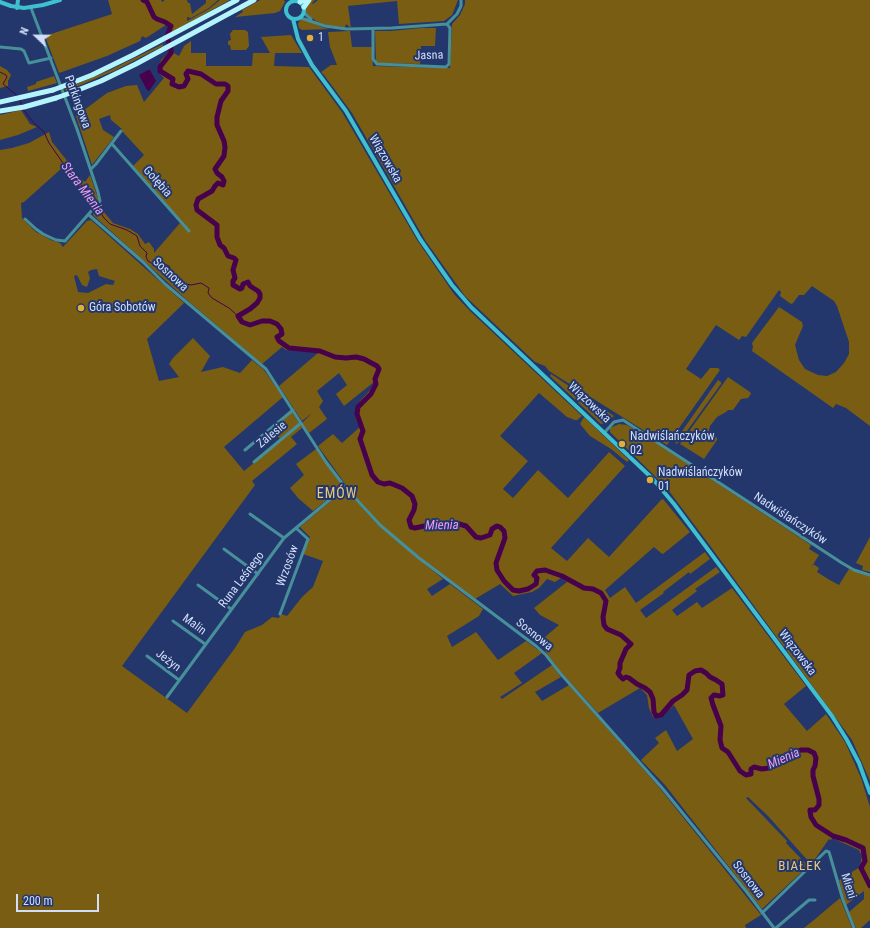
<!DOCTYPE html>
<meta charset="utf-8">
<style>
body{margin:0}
#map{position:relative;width:870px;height:928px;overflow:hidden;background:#23376c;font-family:"Roboto Condensed",sans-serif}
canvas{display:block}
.north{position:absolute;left:16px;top:16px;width:40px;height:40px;-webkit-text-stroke:3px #23376c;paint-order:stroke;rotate:292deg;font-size:11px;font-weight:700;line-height:16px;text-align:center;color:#d3dff9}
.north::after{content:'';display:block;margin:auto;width:14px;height:18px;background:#d3dff9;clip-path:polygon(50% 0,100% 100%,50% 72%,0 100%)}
.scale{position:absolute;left:16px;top:894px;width:83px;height:18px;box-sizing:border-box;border:2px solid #d3dff9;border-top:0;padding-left:5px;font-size:12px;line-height:14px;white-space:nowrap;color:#d3dff9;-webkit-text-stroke:3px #23376c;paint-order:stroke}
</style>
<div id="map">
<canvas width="870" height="928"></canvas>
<div class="north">N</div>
<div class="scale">200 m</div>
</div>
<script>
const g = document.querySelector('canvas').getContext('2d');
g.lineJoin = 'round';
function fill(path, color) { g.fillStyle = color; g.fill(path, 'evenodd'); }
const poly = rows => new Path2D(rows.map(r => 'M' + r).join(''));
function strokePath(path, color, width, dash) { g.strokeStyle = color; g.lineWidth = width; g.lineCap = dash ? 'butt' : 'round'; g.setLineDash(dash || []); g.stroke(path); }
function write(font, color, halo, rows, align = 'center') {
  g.font = font + ' "Roboto Condensed",sans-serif'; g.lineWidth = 4; g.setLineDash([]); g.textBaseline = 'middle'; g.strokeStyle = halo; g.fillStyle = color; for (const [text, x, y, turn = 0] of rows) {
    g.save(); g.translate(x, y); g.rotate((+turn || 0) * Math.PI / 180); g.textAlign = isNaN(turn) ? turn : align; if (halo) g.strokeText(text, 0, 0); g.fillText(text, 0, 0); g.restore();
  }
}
const green = poly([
 [108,0,161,0,162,2,165,0,187,0,188,3,190,3,192,14,206,3,206,0,218,0,209,8,191,18,187,17,187,21,209,9,220,0,230,0,170,33,173,26,169,23,146,38,142,36,140,41,107,56,59,73,45,36,112,14],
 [260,0,284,0,285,2,280,11,275,13,235,17,243,12,242,10],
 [312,0,315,0,312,3,313,4,318,0,458,0,452,15,444,21,399,24,397,1,348,6,351,28,346,24,345,27,343,27,326,25,316,21,306,13,306,5],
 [465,0,870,0,870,426,846,408,836,404,833,408,752,351,753,347,752,343,779,307,802,322,803,326,795,345,799,360,805,369,818,375,827,376,836,372,844,363,849,354,849,342,837,306,834,301,812,286,804,295,799,295,793,303,791,304,780,296,781,292,779,290,746,337,742,336,739,340,716,325,686,369,701,379,710,368,718,368,720,370,667,445,549,371,545,366,535,362,465,296,425,240,352,113,324,75,321,72,331,65,337,65,330,47,328,32,350,31,352,47,372,47,373,66,450,68,452,24,460,15,465,4],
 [304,19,324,28,331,29,302,30,299,28,298,24,300,20],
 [421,28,436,28,435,46,421,46,420,64,378,63,376,62,375,31,391,31],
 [233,30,245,30,248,32,249,46,246,50,231,50,230,45,228,45,228,41,231,40,230,34],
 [291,35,302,53,275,53,274,66,309,67,342,112,417,240,454,294,470,311,582,416,577,420,575,420,567,417,539,393,500,436,528,461,503,489,513,498,538,470,568,498,609,452,625,466,551,548,567,561,588,538,609,557,661,500,663,499,690,532,663,554,661,553,654,547,605,590,610,598,625,587,636,603,705,552,710,559,690,574,689,572,663,592,664,593,640,610,646,618,716,567,720,572,695,589,697,591,672,610,677,616,697,602,702,608,732,588,806,686,784,704,807,731,826,714,845,742,861,778,870,807,870,920,861,928,856,928,849,912,864,899,864,891,846,905,839,880,860,867,862,856,859,850,832,838,831,840,829,839,815,859,810,863,768,816,748,797,746,798,787,841,786,843,808,866,762,909,665,785,641,760,659,743,655,738,666,730,677,751,693,739,674,705,660,718,653,717,649,708,647,695,640,688,598,713,561,672,545,651,546,649,538,643,559,625,540,615,534,608,567,582,561,578,555,582,547,579,539,588,532,592,513,596,500,584,475,599,427,563,380,524,351,492,318,446,333,434,342,443,360,427,356,419,356,409,360,401,374,386,374,382,344,406,336,394,347,385,339,373,317,391,323,401,319,407,327,419,309,433,302,423,312,413,302,421,279,386,318,353,286,350,282,347,262,364,187,300,93,215,94,212,99,206,113,223,130,229,138,234,145,244,149,242,154,249,154,253,180,223,189,232,190,232,133,166,144,155,122,131,122,129,111,120,110,115,99,119,103,130,114,137,92,165,76,116,107,93,126,86,137,85,144,102,164,78,159,73,158,69,161,60,170,51,179,56,184,46,191,41,191,53,206,53,206,66,252,66,253,53,270,53,261,37],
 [163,44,163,46,159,48,114,71,66,91,65,89,108,71],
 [0,66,7,70,11,75,8,81,8,86,0,88],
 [54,76,57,83,28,91,27,87,36,84,36,82],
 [21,110,30,124,37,127,18,135,0,140,0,115],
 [49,132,52,142,73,168,74,172,85,182,90,175,99,201,95,206,73,178,62,168,24,202,21,203,22,218,36,232,51,240,60,243,63,247,87,221,91,220,184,303,147,339,159,381,179,377,169,364,173,358,193,338,210,356,201,372,223,367,240,373,252,360,264,370,283,397,224,447,244,471,300,425,302,428,291,437,297,444,252,481,255,485,122,666,187,713,235,648,245,632,262,625,272,617,279,618,281,614,287,616,302,597,313,587,323,561,303,554,310,537,300,527,345,489,379,526,443,579,427,589,432,596,450,584,483,609,479,616,447,636,452,647,476,632,498,660,526,641,542,653,514,673,522,683,500,697,502,699,552,665,561,677,535,692,542,701,569,685,658,786,761,915,745,925,746,928,0,928,0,150,12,148,29,143],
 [97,269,99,276,115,281,113,285,106,284,88,293,78,292,74,276,77,275,82,285,87,287,90,278,88,272,91,270],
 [551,374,614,416,605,423,601,424,550,376],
 [728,377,750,392,751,394,748,398,741,399,733,410,728,410,726,412,717,417,710,426,709,430,710,433,717,438,717,440,704,459,680,444],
 [718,380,721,382,721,384,679,442,676,444,675,441],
 [292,412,299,423,280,439,272,429],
 [584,417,629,460,627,462,611,449,590,436,580,424],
 [619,424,627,425,650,439,811,545,809,549,819,555,811,568,813,564,819,568,817,572,828,579,839,585,849,569,870,576,870,781,852,740,708,543,666,487,610,432,610,428],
 [316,449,343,487,313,511,298,498,290,488,304,475,296,464],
 [870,537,870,572,862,570,863,566,856,563],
 [840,898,852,928,804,928,814,920]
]);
const water = poly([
 [148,70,150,70,156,81,149,91,147,90,139,75]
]);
const stream = poly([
 [0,72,6,75,7,77,3,84,19,97],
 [20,100,22,106],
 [23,109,33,122,44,132,49,143,72,176,83,187,89,199,95,204],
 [97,207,104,218,110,224,127,230,137,236,140,246,147,253,146,257,148,261,153,264,167,265,170,267,168,273,175,281,181,283,191,285,201,283,209,288,208,293,212,298,229,308,238,316]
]);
const river = poly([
 [143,0,147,2,154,17,157,19,165,22,171,26,167,36,171,49,171,53,160,67,160,71,173,79,172,84,179,87,184,86,188,79,186,74,188,71,201,74,216,84,225,84,228,86,228,91,221,101,217,117,217,125,224,141,225,147,224,156,215,169,217,173,222,177,224,181,223,185,218,183,215,186,212,191,198,199,196,205,197,210,217,225,217,237,220,245,224,248,228,256,234,258,236,260,233,270,235,278,233,281,233,285,240,289,242,288,243,284,248,282,250,286,258,291,260,294,260,298,257,303,250,309,238,316,242,322,250,325,262,321,270,321,277,324,281,329,282,334,277,337,279,341,289,348,320,351,335,357,346,358,356,357,364,359,377,366,379,369,375,379,376,384,371,394,358,407,357,414,363,431,360,439,372,475,378,482,384,484,390,483,402,488,412,496,415,504,414,510,409,520,411,527,415,528,434,524,456,523,466,526,476,537,481,538,490,535,492,529,497,526,500,527,504,531,505,538,496,563,497,570,504,581,513,590,519,591,528,589,536,584,537,578,534,575,537,571,545,570,562,576,584,588,593,589,601,593,606,601,603,617,604,625,607,629,621,635,631,644,626,649,620,663,620,668,618,673,620,676,623,679,626,677,629,678,637,684,645,688,650,692,653,699,654,712,656,716,661,715,673,701,682,695,687,690,689,675,695,671,701,670,706,673,710,677,716,680,722,684,723,695,720,696,714,695,711,698,713,705,721,726,720,740,722,748,728,752,740,771,746,775,751,774,751,769,754,767,762,769,769,768,777,763,778,759,801,750,808,750,814,753,816,758,815,766,813,770,813,776,819,799,819,805,815,810,810,810,810,811,811,817,816,825,833,836,846,840,863,848,865,861,861,868,870,886]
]);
const street = poly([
 [304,13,311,19],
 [301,18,325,26,347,29,392,28,447,24],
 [447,24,457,14,461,6,461,0],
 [373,29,373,59,377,64,446,67,449,64,450,28,447,24],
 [0,47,21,49,24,51,29,63,51,58],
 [112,144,189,231],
 [91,169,96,164,121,131],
 [89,215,143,262,165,284,266,369,326,462,345,487,380,525,419,558,536,646,546,655,560,673,663,789,746,891,774,928],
 [25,219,36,229,43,234,56,240,65,241,100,201,98,192,77,129,31,8],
 [605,432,614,422,623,420,842,563,854,570,870,575],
 [245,450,293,410],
 [254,462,301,423],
 [250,514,284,538],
 [224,549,258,574],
 [198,585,231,609],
 [280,614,308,539,296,528],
 [173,621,205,644],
 [147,656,179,680],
 [167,697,284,538,345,487],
 [762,913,826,851,829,852,843,900,854,928],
 [776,928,809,900,815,900]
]);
const secondary = poly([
 '286 10a9 9 0 1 1 18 0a9 9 0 1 1-18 0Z',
 [0,2,11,6,24,8,43,5,60,0],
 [17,8,18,0],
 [293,19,298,39,312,65,346,111,420,239,452,285,471,307,653,479,674,504,832,716,847,740,859,763,870,793]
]);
const highway = poly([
 [300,2,304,0],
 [304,7,309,0],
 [69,84,92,75,133,55,237,0],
 [73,92,101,81,136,64,254,0],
 [0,102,53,90],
 [0,111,24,107,56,98]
]);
const highwayBridge = poly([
 [53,90,69,84],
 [56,98,73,92]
]);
const markers = [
 [310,38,4,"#e0b034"],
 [81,308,4,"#e0b034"],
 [622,444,4,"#e0b034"],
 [650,480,4,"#e0b034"]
];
const poiNames = [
 ["1",318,38],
 ["Góra Sobotów",89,308],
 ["Nadwiślańczyków",630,437],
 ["02",630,451],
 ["Nadwiślańczyków",658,473],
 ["01",658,487]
];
const streetNames = [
 ["Jasna",429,56,-2],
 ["Parkingowa",77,102,70],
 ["Wiązowska",385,159,60],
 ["Gołębia",157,182,48],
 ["Sosnowa",170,275,43],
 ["Wiązowska",589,403,43],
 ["Zalesie",272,435,-40],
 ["Nadwiślańczyków",790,519,33],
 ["Wrzosów",288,566,-70],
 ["Runa Leśnego",242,580,-53],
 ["Malin",194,625,36],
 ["Sosnowa",534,635,39],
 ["Wiązowska",797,653,53],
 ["Jeżyn",168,661,37],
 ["Sosnowa",748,880,52],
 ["Mieni",848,886,73]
];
const waterNames = [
 ["Stara Mienia",82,189,53],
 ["Mienia",442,526,-1],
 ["Mienia",784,759,-24]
];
const neighbourhoodNames = [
 ["BIAŁEK",800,867]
];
const quarterNames = [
 ["EMÓW",337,494]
];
fill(green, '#795d13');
fill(water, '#48014c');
strokePath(stream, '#48014c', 1);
strokePath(river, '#48014c', 5);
strokePath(street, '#479099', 3);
strokePath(secondary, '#3ec0ce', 4);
strokePath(highway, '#b4f5fd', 5);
strokePath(highwayBridge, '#b4f5fd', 5);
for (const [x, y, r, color] of markers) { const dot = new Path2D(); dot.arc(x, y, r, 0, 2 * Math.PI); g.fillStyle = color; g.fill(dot); strokePath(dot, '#23376c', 1.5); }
write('12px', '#d3dff9', '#23376c', poiNames, 'left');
write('12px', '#d3dff9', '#23376c', streetNames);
write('italic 13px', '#f29af5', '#23376c', waterNames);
g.letterSpacing = '1px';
write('13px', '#eac97f', '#23376c', neighbourhoodNames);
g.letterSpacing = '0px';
g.letterSpacing = '1px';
write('14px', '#eac97f', '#23376c', quarterNames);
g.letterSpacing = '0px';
</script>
